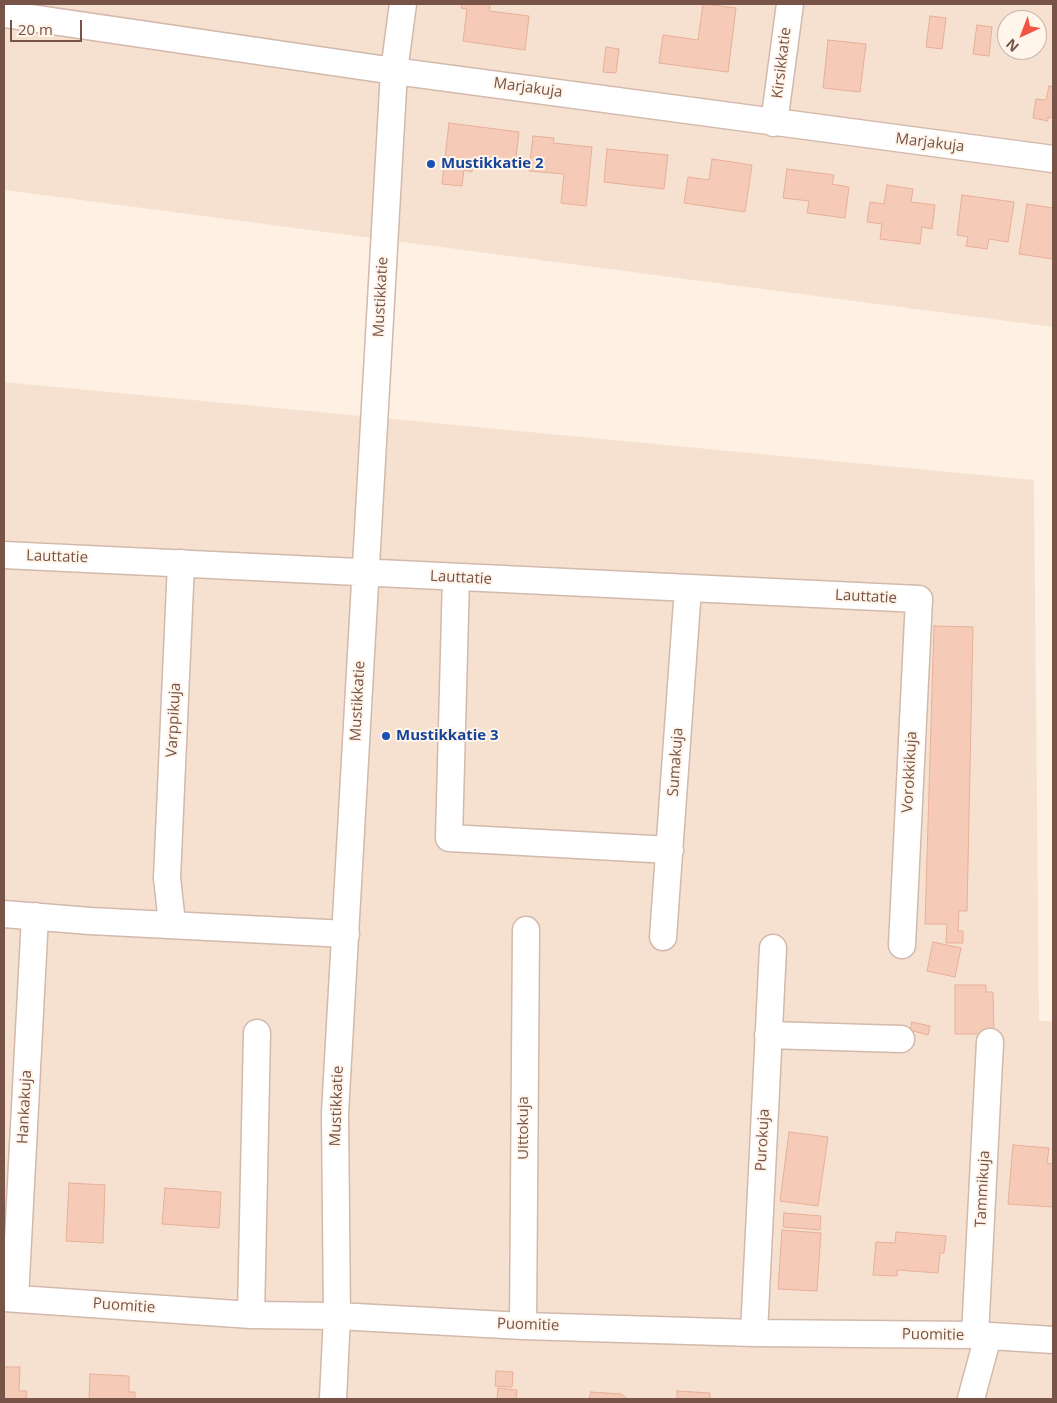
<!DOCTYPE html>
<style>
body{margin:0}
#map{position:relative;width:1057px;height:1403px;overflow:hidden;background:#fef1e3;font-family:"Open Sans",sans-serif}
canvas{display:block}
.frame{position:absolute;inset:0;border:5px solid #785347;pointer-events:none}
.north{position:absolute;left:997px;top:10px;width:50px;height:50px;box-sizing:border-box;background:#fff5eb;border:1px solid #c9b4a9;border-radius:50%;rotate:223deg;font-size:14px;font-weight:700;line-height:20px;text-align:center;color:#785347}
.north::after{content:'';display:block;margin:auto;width:18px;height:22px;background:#f1553f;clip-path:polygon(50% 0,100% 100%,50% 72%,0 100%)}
.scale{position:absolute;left:10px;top:20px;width:72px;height:22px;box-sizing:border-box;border:2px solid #785347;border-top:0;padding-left:6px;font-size:15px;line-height:18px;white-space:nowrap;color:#785347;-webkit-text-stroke:4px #fff5eb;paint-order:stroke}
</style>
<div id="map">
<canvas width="1057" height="1403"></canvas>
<div class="frame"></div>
<div class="north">N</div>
<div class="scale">20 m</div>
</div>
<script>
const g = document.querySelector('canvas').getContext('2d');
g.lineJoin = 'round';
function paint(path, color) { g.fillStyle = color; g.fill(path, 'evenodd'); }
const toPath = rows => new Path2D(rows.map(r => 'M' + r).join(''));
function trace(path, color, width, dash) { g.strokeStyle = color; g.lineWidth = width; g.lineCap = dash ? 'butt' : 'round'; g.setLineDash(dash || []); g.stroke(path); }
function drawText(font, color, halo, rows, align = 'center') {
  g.font = font + ' "Open Sans",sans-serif'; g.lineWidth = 4; g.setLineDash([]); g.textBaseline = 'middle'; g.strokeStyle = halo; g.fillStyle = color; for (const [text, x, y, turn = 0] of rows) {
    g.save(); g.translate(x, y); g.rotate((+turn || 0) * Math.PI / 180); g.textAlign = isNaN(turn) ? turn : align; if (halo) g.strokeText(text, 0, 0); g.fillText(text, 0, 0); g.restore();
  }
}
const residential = toPath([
 [4,4,1053,4,1053,327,4,190],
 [1007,20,1037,20,1037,50,1007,50],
 [4,382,1034,480,1039,1021,1053,1021,1053,1399,4,1399]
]);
const building = toPath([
 [462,4,490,4,489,11,529,16,525,50,463,41,467,9,461,8,462,4],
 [703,4,736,8,728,72,659,63,663,35,698,40,703,4],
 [930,16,946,18,942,49,926,47,930,16],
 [977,25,992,27,989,56,973,54,977,25],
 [828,40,866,44,860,92,823,88,828,40],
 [606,47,619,49,616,73,603,72,606,47],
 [1049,86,1053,87,1053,118,1048,117,1048,121,1033,118,1036,99,1046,100,1049,86],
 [449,123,519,132,515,166,473,160,472,172,464,170,462,186,442,184,449,123],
 [533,136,554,138,553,143,592,147,586,206,561,203,564,174,529,171,533,136],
 [607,149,668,155,664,189,604,182,607,149],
 [712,159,752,165,745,212,684,203,688,177,709,180,712,159],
 [787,169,834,175,832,184,849,187,845,218,807,213,809,201,783,198,787,169],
 [887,185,913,189,911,202,935,205,932,229,922,227,920,244,880,239,882,224,867,222,870,202,884,204,887,185],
 [962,195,1014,202,1008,242,989,239,987,249,966,246,968,237,957,235,962,195],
 [1027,204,1053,208,1053,259,1019,254,1027,204],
 [934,626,973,627,967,911,959,911,958,931,963,931,963,943,946,943,947,924,925,924,934,626],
 [933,942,961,948,955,977,927,971,933,942],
 [955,985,986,985,986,992,993,992,994,1034,955,1034,955,985],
 [912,1022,930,1026,928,1035,910,1030,912,1022],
 [789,1132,828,1137,818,1206,780,1201,789,1132],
 [1013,1145,1049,1148,1047,1163,1053,1164,1053,1207,1008,1204,1013,1145],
 [69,1183,105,1185,103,1243,66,1241,69,1183],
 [165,1188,221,1192,219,1228,162,1224,165,1188],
 [784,1213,821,1216,820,1230,783,1227,784,1213],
 [782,1230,821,1233,817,1291,778,1289,782,1230],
 [896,1232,946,1236,944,1253,940,1253,938,1273,897,1270,897,1276,873,1275,876,1242,895,1243,896,1232],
 [4,1367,20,1367,19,1391,27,1391,26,1399,4,1399,4,1367],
 [496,1371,513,1372,512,1387,495,1386,496,1371],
 [90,1374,129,1376,129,1392,135,1392,135,1399,89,1399,90,1374],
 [498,1388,517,1390,516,1399,497,1399,498,1388],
 [677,1391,710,1393,710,1399,677,1399,677,1391],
 [591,1392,621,1394,628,1399,589,1399,591,1392]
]);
const minor = toPath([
 [4,14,394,71,1053,159],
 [774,123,790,4],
 [4,555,919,599,902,945],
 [456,578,449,838,670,850],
 [4,914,90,921,346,934],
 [172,923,167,878,181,563],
 [663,937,688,588],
 [768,1035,901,1039],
 [4,1298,251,1315,337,1316,523,1326,754,1333,975,1335,1053,1340],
 [15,1298,35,916],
 [251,1315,257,1033],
 [523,1326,526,930],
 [754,1333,773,948],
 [975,1335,990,1042],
 [333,1399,337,1316,335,1113,394,71,403,4],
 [971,1399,988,1336]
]);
const markers = [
 [431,164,5,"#1a4fb4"],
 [386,736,5,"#1a4fb4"]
];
const streetNames = [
 ["Kirsikkatie",782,63,-83],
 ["Marjakuja",528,88,8],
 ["Marjakuja",930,143,7],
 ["Mustikkatie",381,297,-87],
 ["Lauttatie",57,557,2],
 ["Lauttatie",461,578,3],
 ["Lauttatie",866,597,3],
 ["Mustikkatie",358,701,-87],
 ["Varppikuja",174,720,-87],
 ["Sumakuja",676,762,-86],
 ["Vorokkikuja",910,772,-87],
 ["Mustikkatie",337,1106,-88],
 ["Hankakuja",25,1107,-87],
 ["Uittokuja",524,1128,-90],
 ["Purokuja",763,1140,-87],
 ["Tammikuja",983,1189,-87],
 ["Puomitie",124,1306,4],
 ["Puomitie",528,1325,2],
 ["Puomitie",933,1335,1]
];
const transitNames = [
 ["Mustikkatie 2",441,164],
 ["Mustikkatie 3",396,736]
];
paint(residential, '#f6e1d1');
paint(building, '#f5cbb8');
trace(building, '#e9af98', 1);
trace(minor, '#d2b9ab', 29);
trace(minor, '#fff', 26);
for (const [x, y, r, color] of markers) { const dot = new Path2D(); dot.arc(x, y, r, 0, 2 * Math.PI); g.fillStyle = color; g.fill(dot); trace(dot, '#fff5eb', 2); }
drawText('15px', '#785347', '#fff5eb', streetNames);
drawText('bold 15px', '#164399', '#fff5eb', transitNames, 'left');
</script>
